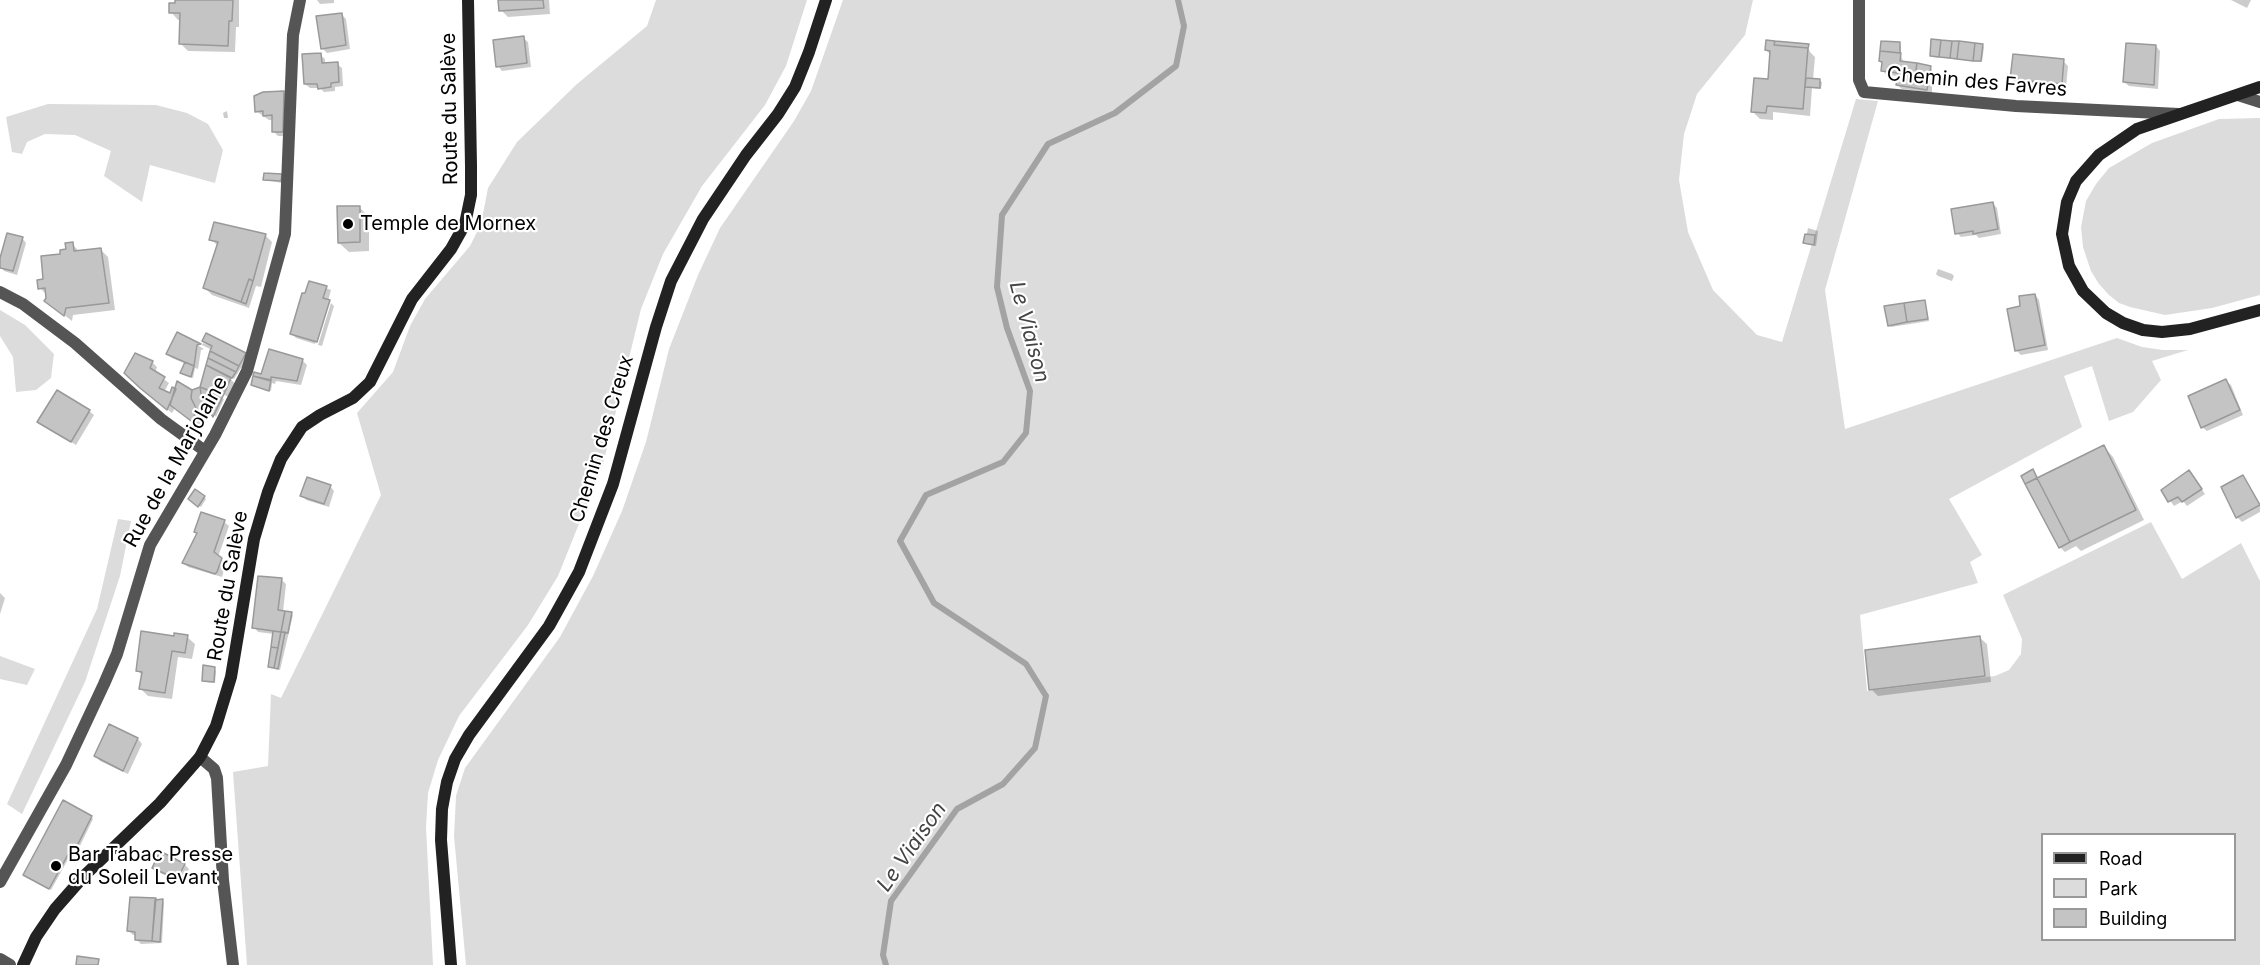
<!DOCTYPE html>
<meta charset="utf-8">
<style>
body{margin:0}
#map{position:relative;width:2260px;height:965px;overflow:hidden;background:#fff;font-family:Inter,sans-serif}
canvas{display:block}
.legend{position:absolute;left:2041px;top:833px;width:195px;height:108px;box-sizing:border-box;background:#fff;border:2px solid #999;margin:0;padding:8px 10px;list-style:none;font-size:18px;color:#000}
.legend li{display:flex;align-items:center;gap:12px;height:30px}
.legend b{width:30px;border:2px solid #999}
</style>
<div id="map">
<canvas width="2260" height="965"></canvas>
<ul class="legend">
<li><b style="height:8px;background:#222"></b>Road</li>
<li><b style="height:16px;background:#dcdcdc"></b>Park</li>
<li><b style="height:16px;background:#c4c4c4"></b>Building</li>
</ul>
</div>
<script>
const g = document.querySelector('canvas').getContext('2d');
g.lineJoin = 'round';
function paint(path, color) { g.fillStyle = color; g.fill(path, 'evenodd'); }
const toPath = rows => new Path2D(rows.map(r => 'M' + r).join(''));
function trace(path, color, width, dash) { g.strokeStyle = color; g.lineWidth = width; g.lineCap = dash ? 'butt' : 'round'; g.setLineDash(dash || []); g.stroke(path); }
function drawText(font, color, halo, rows, align = 'center') {
  g.font = font + ' Inter,sans-serif'; g.lineWidth = 4.5; g.setLineDash([]); g.textBaseline = 'middle'; g.strokeStyle = halo; g.fillStyle = color; for (const [text, x, y, turn = 0] of rows) {
    g.save(); g.translate(x, y); g.rotate((+turn || 0) * Math.PI / 180); g.textAlign = isNaN(turn) ? turn : align; if (halo) g.strokeText(text, 0, 0); g.fillText(text, 0, 0); g.restore();
  }
}
const green = toPath([
 [656,0,807,0,786,66,765,105,702,186,663,254,641,309,603,464,558,576,528,625,459,716,438,760,428,793,426,827,433,965,247,965,233,772,268,766,271,694,281,698,381,495,357,413,393,372,410,326,425,299,470,246,481,224,488,188,517,142,577,84,647,26],
 [843,0,1753,0,1745,35,1697,94,1684,134,1679,180,1688,232,1713,290,1757,335,1782,342,1856,99,1878,101,1825,290,1845,429,2117,338,2142,347,2163,350,2188,350,2152,361,2161,380,2133,412,2109,421,2092,366,2064,376,2082,427,1949,499,1982,555,1970,562,1978,583,1860,615,1867,691,1995,676,2009,670,2021,654,2022,639,2003,595,2151,522,2182,579,2241,543,2260,581,2260,965,466,965,454,836,456,796,465,768,560,637,593,576,622,511,646,442,669,349,698,275,720,228,794,121,811,91],
 [2042,834,2234,834,2234,940,2042,940],
 [48,104,156,105,187,113,208,124,223,150,215,183,150,165,142,202,104,176,111,151,75,135,45,134,27,142,22,154,12,152,6,117],
 [2260,118,2260,295,2212,308,2165,315,2130,307,2119,303,2109,295,2099,284,2091,271,2083,247,2081,227,2086,201,2096,184,2109,168,2152,143,2219,119],
 [0,310,25,325,54,354,51,378,36,390,16,392,13,357,0,336],
 [118,519,131,521,120,576,85,682,22,814,7,804,97,609],
 [0,656,35,669,27,685,0,679]
]);
const shadow = toPath([
 [176,0,239,0,239,27,236,27,235,52,188,51,180,43,181,20,178,20,171,12,176,5],
 [317,0,334,0,334,3,320,4],
 [500,0,549,0,550,14,508,17,501,10],
 [2231,0,2251,0,2247,8],
 [341,14,346,19,350,49,327,53,322,48],
 [523,38,528,42,531,67,502,71,498,66],
 [1900,44,1901,46,1901,56,1904,63,1932,69,1932,93,1902,89,1897,85,1899,76,1887,75,1882,70,1883,64,1880,61],
 [1808,46,1810,52,1815,57,1813,80,1822,82,1821,89,1812,88,1810,116,1773,112,1773,120,1760,119,1753,112,1769,80,1771,55,1766,50],
 [1982,46,1984,47,1982,62,1933,57,1931,56],
 [2156,46,2160,51,2158,89,2129,86,2124,82],
 [320,55,325,59,325,64,337,64,342,68,343,86,335,87,335,91,324,92,320,88,310,88,305,84],
 [2063,61,2068,66,2066,88,2016,83,2011,79],
 [283,92,288,97,287,136,278,136,273,131,273,120,269,120,256,111],
 [227,111,228,118,224,118,223,113],
 [281,175,282,183,265,180],
 [1993,204,1997,208,2001,234,1979,238,1976,235,1961,237,1957,233],
 [359,207,369,217,369,251,349,252,339,243],
 [1808,228,1818,231,1816,246,1805,243],
 [265,235,272,242,261,287,256,286,249,308,212,295,204,287,218,246,211,239],
 [22,238,26,243,17,275,4,271,0,264],
 [72,244,79,251,101,250,108,257,115,310,73,315,72,321,46,301,47,295,40,288,62,255],
 [1938,269,1952,274,1954,276,1952,281,1938,276,1936,274],
 [310,282,331,290,328,301,330,303,328,303,315,344,296,338,292,334],
 [2035,295,2039,300,2048,350,2021,355,2016,350,2022,307],
 [1925,301,1929,321,1891,327,1889,325],
 [331,303,334,306,322,346,318,345],
 [178,334,204,349,201,350,198,369,195,368,193,378,182,373,186,364,172,358,168,354],
 [204,341,245,355,249,359,244,369,241,368,234,379,228,376,235,384,229,397,205,387,205,390,224,399,216,417,209,407,199,412,201,416,198,420,202,423,200,427,175,408,172,413,146,393,126,373,152,362,157,367,155,373,169,383,164,392,170,395,193,393,201,388,212,350,202,345,203,343,208,345],
 [302,360,307,365,301,385,276,381,275,384,272,383,271,391,252,385,262,376],
 [2226,381,2231,385,2243,415,2207,431,2202,427],
 [89,411,94,415,76,445,39,422],
 [2104,447,2113,457,2144,520,2081,551,2076,546,2065,552,2060,547,2023,476,2034,470,2039,479],
 [2193,476,2205,494,2187,506,2183,501,2174,506,2163,490],
 [2243,477,2260,504,2260,512,2242,522,2237,517],
 [330,486,334,491,329,507,306,500,302,495],
 [204,497,206,499,201,507,192,501],
 [224,522,229,526,218,557,226,563,222,577,188,567,184,563,198,534,195,532],
 [281,579,286,584,283,612,293,615,280,670,269,666,274,634,258,632,254,627],
 [0,593,5,598,0,614],
 [175,637,187,637,195,644,192,659,178,657,172,699,148,696,141,689,143,676,137,670],
 [1979,637,1987,644,1991,682,1878,696,1871,689],
 [214,669,216,671,215,683,206,682,204,680],
 [110,726,138,739,142,744,128,774,100,761,96,756],
 [91,817,93,819,78,850,72,852,51,890,25,875],
 [161,853,185,865,189,869,182,883,158,872,154,868],
 [163,901,164,903,162,943,141,944,136,939,137,935,133,935,128,930,157,902]
]);
const stream = toPath([
 [886,965,883,955,891,901,957,809,1003,784,1035,748,1046,696,1026,664,934,603,900,541,926,495,1003,462,1026,433,1030,391,1007,328,997,287,1002,215,1048,144,1115,113,1176,66,1184,26,1178,0]
]);
const building = toPath([
 [175,0,233,0,232,21,229,21,228,46,179,44,180,13,169,13,169,3,175,3,175,0],
 [498,0,543,0,544,8,499,11,498,0],
 [342,13,346,45,321,49,316,16,342,13],
 [524,36,527,63,496,67,493,40,524,36],
 [1931,39,1941,40,1939,57,1930,56,1931,39],
 [1766,40,1775,41,1774,45,1808,48,1803,109,1767,106,1766,113,1751,112,1754,78,1768,79,1770,51,1765,50,1766,40],
 [1941,40,1952,41,1950,58,1939,57,1941,40],
 [1775,41,1809,44,1808,48,1774,45,1775,41],
 [1881,41,1900,42,1900,53,1880,51,1881,41],
 [1952,41,1959,41,1957,59,1950,58,1952,41],
 [1959,41,1975,43,1973,61,1957,59,1959,41],
 [1975,43,1983,44,1981,61,1973,61,1975,43],
 [2126,43,2156,45,2154,85,2123,82,2126,43],
 [1880,51,1901,53,1900,61,1917,63,1915,77,1929,78,1927,90,1896,85,1898,73,1881,71,1882,62,1879,61,1880,51],
 [321,53,322,63,338,62,339,82,331,83,331,87,318,89,317,84,304,84,302,54,321,53],
 [2013,54,2064,59,2062,84,2010,79,2013,54],
 [1917,63,1931,66,1929,78,1915,77,1917,63],
 [1806,78,1820,79,1820,88,1805,87,1806,78],
 [284,91,283,132,272,132,272,115,263,116,263,111,255,112,254,96,263,92,284,91],
 [264,173,282,174,281,181,263,180,264,173],
 [1993,202,1998,229,1973,234,1973,231,1955,234,1951,209,1993,202],
 [337,206,360,206,360,242,338,243,337,206],
 [214,222,266,234,253,281,249,279,241,302,203,288,218,242,209,240,214,222],
 [7,233,23,237,13,271,0,268,0,258,7,233],
 [1805,234,1815,235,1814,245,1803,243,1805,234],
 [73,242,74,251,101,248,109,303,66,308,64,316,44,301,46,298,45,288,38,289,37,280,43,279,41,256,60,254,60,250,66,249,65,243,73,242],
 [249,279,253,281,246,304,241,302,249,279],
 [309,281,327,286,323,298,330,300,317,342,290,334,302,293,305,293,309,281],
 [2035,294,2045,345,2015,351,2007,309,2020,306,2019,296,2035,294],
 [1925,300,1928,319,1907,322,1904,303,1925,300],
 [1904,303,1907,322,1888,326,1884,306,1904,303],
 [177,332,201,344,197,345,194,366,166,354,177,332],
 [206,333,246,353,239,366,210,351,212,346,202,341,206,333],
 [269,349,303,359,297,381,271,377,271,381,253,376,254,372,261,374,269,349],
 [210,351,239,366,236,372,208,358,210,351],
 [135,353,153,361,150,368,165,377,159,388,170,393,172,387,176,389,167,410,140,388,124,373,135,353],
 [208,358,236,372,232,378,206,365,208,358],
 [185,362,194,366,191,377,180,373,185,362],
 [206,365,231,378,223,396,200,387,206,365],
 [253,376,271,380,269,391,251,385,253,376],
 [2226,379,2240,410,2201,428,2188,396,2226,379],
 [177,381,192,390,191,398,197,410,194,415,198,418,195,424,170,405,177,381],
 [200,387,223,396,213,417,202,400,200,387],
 [200,387,202,400,206,406,197,410,191,398,192,390,200,387],
 [57,390,90,410,71,442,37,422,57,390],
 [2104,445,2136,510,2070,542,2037,478,2104,445],
 [2033,469,2037,478,2025,484,2021,476,2033,469],
 [2189,470,2202,489,2182,502,2178,497,2168,502,2161,490,2189,470],
 [2243,475,2260,505,2236,518,2221,487,2243,475],
 [307,477,331,485,324,504,300,496,307,477],
 [2037,478,2070,542,2059,548,2025,484,2037,478],
 [195,489,205,496,198,507,188,499,195,489],
 [201,512,225,520,214,552,222,558,217,572,215,574,182,563,197,533,194,532,201,512],
 [258,576,282,578,278,610,285,611,281,632,252,628,258,576],
 [285,611,292,612,288,633,281,632,285,611],
 [141,631,174,636,174,633,188,635,185,653,172,651,165,693,139,689,142,672,136,671,141,631],
 [273,631,281,632,278,648,271,647,273,631],
 [281,632,285,632,278,669,274,668,281,632],
 [1980,636,1985,676,1869,690,1865,650,1980,636],
 [271,647,278,648,274,668,268,667,271,647],
 [203,665,215,667,214,682,202,681,203,665],
 [109,724,138,738,123,771,94,756,109,724],
 [63,800,92,816,76,848,70,851,49,889,23,875,63,800],
 [160,851,185,864,177,879,152,868,160,851],
 [130,897,156,898,152,941,135,940,135,932,127,931,130,897],
 [163,899,160,942,152,941,155,900,163,899],
 [77,956,99,959,98,965,76,965,77,956]
]);
const street = toPath([
 [1859,0,1859,80,1864,92,2016,106,2179,114],
 [2238,95,2260,102],
 [0,292,23,304,75,343,161,419,205,451],
 [200,757,214,769,217,778,223,880,233,965],
 [0,882,66,765,104,684,117,654,150,545,215,435,247,371,285,234,293,35,300,0],
 [0,959,10,965]
]);
const secondary = toPath([
 [2260,87,2137,129,2099,155,2076,181,2067,202,2062,234,2069,266,2083,291,2106,313,2123,323,2143,330,2162,332,2190,329,2260,310],
 [23,965,36,937,55,909,84,876,160,803,200,757,216,726,231,677,254,539,268,492,281,459,302,427,320,415,353,398,370,382,412,299,451,249,465,224,471,195,471,166,468,0],
 [451,965,441,840,442,809,447,782,455,759,469,735,549,626,579,572,613,484,656,327,671,281,703,219,746,155,778,114,795,87,809,52,826,0]
]);
const markers = [
 [348,224,6,"#000"],
 [56,866,6,"#000"]
];
const streetNames = [
 ["Chemin des Favres",1977,82,5],
 ["Route du Salève",450,109,-91],
 ["Chemin des Creux",602,439,-73],
 ["Rue de la Marjolaine",176,462,-61],
 ["Route du Salève",228,586,-80]
];
const poiNames = [
 ["Temple de Mornex",360,224],
 ["Bar Tabac Presse",68,855],
 ["du Soleil Levant",68,878]
];
const waterNames = [
 ["Le Viaison",1029,332,75],
 ["Le Viaison",912,847,-55]
];
paint(green, '#dcdcdc');
paint(shadow, '#0003');
trace(stream, '#a3a3a3', 6);
paint(building, '#c4c4c4');
trace(building, '#999', 1.5);
trace(street, '#555', 12);
trace(secondary, '#222', 12);
for (const [x, y, r, color] of markers) { const dot = new Path2D(); dot.arc(x, y, r, 0, 2 * Math.PI); g.fillStyle = color; g.fill(dot); trace(dot, '#fff', 2); }
drawText('20px', '#000', '#fff', streetNames);
drawText('20px', '#000', '#fff', poiNames, 'left');
drawText('italic 21px', '#444', '#fff', waterNames);
</script>
